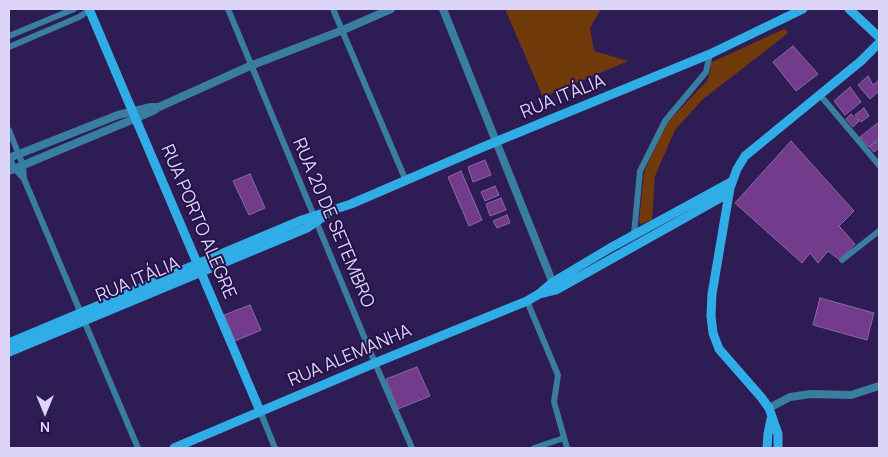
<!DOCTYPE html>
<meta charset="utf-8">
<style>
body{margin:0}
#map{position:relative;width:888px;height:457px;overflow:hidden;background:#2e1d54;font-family:Manrope,sans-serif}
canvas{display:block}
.frame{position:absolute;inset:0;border:10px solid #dcd5f8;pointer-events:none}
.north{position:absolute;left:20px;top:387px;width:50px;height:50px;-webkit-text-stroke:4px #251249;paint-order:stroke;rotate:180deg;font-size:14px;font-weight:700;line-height:20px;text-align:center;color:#dcd5f8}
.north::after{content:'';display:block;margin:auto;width:18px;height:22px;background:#dcd5f8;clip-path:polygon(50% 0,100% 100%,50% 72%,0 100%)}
</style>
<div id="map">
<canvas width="888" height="457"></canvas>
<div class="frame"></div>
<div class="north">N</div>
</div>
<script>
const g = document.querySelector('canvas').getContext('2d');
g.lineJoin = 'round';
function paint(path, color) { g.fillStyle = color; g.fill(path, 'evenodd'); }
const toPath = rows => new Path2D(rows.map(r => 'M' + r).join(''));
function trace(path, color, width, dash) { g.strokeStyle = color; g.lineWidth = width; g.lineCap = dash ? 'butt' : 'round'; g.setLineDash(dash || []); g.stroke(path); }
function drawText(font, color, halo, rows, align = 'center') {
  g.font = font + ' Manrope,sans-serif'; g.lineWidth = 4; g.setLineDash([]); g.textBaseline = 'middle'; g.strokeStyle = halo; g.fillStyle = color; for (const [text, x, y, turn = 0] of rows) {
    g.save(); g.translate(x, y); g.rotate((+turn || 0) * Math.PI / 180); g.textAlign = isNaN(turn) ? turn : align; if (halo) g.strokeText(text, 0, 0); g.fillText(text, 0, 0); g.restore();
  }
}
const green = toPath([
 [505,9,601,9,590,28,594,51,628,61,543,97],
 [784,29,788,31,787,34,702,100,675,130,655,176,652,220,641,224,639,222,644,172,665,125,707,81,711,69,710,63]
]);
const building = toPath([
 [793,46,818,74,796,91,773,62,793,46],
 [868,76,873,85,878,81,879,82,879,91,870,99,858,85,868,76],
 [850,87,861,102,845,115,834,101,850,87],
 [864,108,869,116,861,122,855,115,864,108],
 [851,114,859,121,853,127,846,119,851,114],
 [879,122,879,138,869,147,860,137,879,122],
 [879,140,879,148,874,152,870,147,879,140],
 [791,141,854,211,839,226,855,244,840,260,828,251,818,263,810,253,802,263,735,203,791,141],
 [485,160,491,175,473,182,468,167,485,160],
 [461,171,482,220,469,226,448,177,461,171],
 [250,174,265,208,249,215,233,181,250,174],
 [495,186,499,195,485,201,481,192,495,186],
 [501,198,506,210,490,216,486,204,501,198],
 [507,215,510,223,497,228,493,221,507,215],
 [820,298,874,313,867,340,813,325,820,298],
 [250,305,261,330,235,341,224,315,250,305],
 [417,367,430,396,398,409,386,379,417,367]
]);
const minor = toPath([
 [228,9,375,363,412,448],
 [333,9,406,181],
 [9,36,74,9],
 [9,47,79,17,91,9],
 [820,95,879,165],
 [9,130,23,165,24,179],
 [9,156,14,168,24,179,138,448],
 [634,234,640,171,665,121,706,72,710,54],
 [842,260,879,231],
 [527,301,558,375,554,402,567,448],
 [260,411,275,448],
 [534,448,564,438]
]);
const tertiary = toPath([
 [443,9,554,286],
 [9,158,118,115,151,107,159,107],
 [9,171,153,111,159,107,250,66,343,30,391,9],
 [769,408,790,397,811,394,851,395,879,386]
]);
const secondary = toPath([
 [89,9,260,411],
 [849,9,879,37],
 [540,294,556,290,729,193],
 [9,343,302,220,351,204,483,147,710,54,803,9],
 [9,352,307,228,329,213],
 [174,448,375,363,527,301,539,294,553,282,610,248,731,182],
 [767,448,768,434,771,419],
 [778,448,778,434,769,408,761,397,719,349,713,333,711,316,712,294,730,188,737,169,745,156,861,61,879,43]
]);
const streetNames = [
 ["RUA ITÁLIA",563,97,-22],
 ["RUA PORTO ALEGRE",198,222,67],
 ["RUA 20 DE SETEMBRO",333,223,67],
 ["RUA ITÁLIA",138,280,-23],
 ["RUA ALEMANHA",350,356,-23]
];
paint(green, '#713a0b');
paint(building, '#733b8c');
trace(building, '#8f68a2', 1);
trace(minor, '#397ea1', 6);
trace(tertiary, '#397ea1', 8);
trace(secondary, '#30ace6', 9);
drawText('18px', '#dcd5f8', '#251249', streetNames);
</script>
